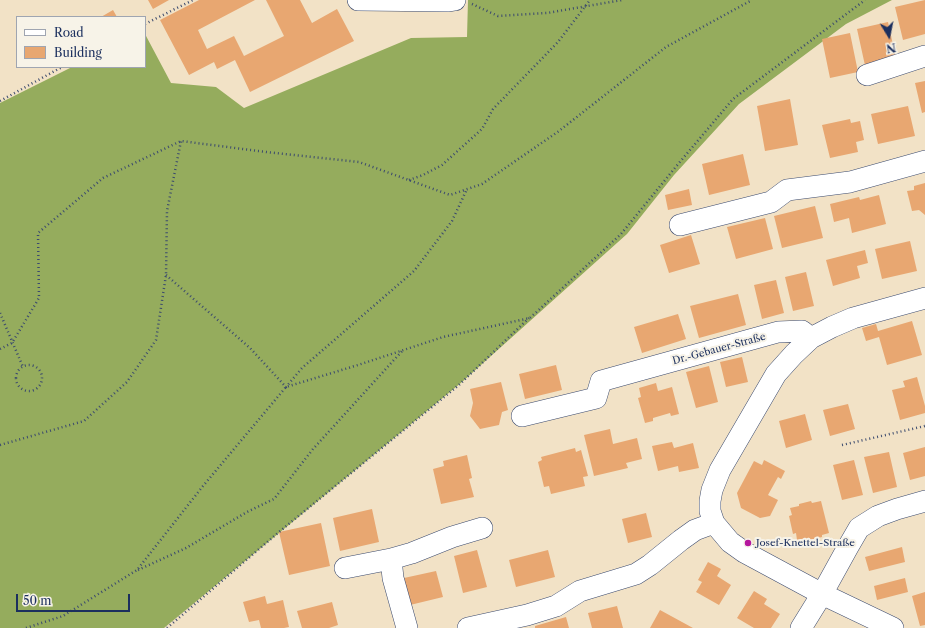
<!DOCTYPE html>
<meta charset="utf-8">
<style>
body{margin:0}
#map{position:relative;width:925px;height:628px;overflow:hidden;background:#f2e2c6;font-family:"Libre Caslon Text",serif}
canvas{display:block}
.legend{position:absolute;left:16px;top:16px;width:130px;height:52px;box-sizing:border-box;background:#f7f3e8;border:1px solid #9fa5b1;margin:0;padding:5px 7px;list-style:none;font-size:12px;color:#1b2f5e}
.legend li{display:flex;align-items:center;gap:8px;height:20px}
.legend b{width:20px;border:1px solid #9fa5b1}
.north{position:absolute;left:869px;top:16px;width:40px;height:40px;-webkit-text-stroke:3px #f7f3e8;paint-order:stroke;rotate:170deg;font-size:11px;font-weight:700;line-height:16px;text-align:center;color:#1b2f5e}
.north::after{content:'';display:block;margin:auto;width:14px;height:18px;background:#1b2f5e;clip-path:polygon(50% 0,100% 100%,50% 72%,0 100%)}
.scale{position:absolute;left:16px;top:594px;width:114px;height:18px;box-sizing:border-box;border:2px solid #1b2f5e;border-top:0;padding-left:5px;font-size:12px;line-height:14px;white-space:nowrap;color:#1b2f5e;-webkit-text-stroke:3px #f7f3e8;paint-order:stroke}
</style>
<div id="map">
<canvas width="925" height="628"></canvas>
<ul class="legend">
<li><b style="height:5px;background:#fff"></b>Road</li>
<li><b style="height:11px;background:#e8a771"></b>Building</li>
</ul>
<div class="north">N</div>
<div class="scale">50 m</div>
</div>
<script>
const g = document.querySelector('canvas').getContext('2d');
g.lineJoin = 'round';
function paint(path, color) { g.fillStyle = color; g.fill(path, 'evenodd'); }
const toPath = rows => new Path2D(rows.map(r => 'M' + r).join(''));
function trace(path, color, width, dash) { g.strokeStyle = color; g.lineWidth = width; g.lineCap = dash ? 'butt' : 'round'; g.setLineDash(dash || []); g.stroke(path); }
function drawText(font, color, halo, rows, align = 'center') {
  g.font = font + ' "Libre Caslon Text",serif'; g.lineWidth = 4; g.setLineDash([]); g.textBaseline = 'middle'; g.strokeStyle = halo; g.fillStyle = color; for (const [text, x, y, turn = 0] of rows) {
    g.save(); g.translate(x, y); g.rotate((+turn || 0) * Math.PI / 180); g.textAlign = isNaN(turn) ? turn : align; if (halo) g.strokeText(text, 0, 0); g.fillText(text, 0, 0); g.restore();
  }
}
const forest = toPath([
 [468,0,892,0,846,24,739,104,674,175,627,234,462,382,164,628,0,628,0,103,72,67,145,67,145,34,171,83,216,87,244,108,411,38,467,37]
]);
const building = toPath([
 [148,0,169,0,153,9],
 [199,0,255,0,198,30,207,49,234,36,244,56,284,36,266,0,300,0,312,23,337,9,354,41,250,92,235,60,217,69,214,62,189,75,160,20],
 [925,0,925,34,903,40,895,7],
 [113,10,117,17,101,17],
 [888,22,897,63,866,70,857,29],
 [850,33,858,72,830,78,822,39],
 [925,81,925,112,922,113,915,83],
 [790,99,798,145,765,151,757,106],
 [908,106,915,136,878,144,871,114],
 [850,119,851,123,860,121,864,140,856,142,858,152,830,158,822,125],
 [743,154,750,185,709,195,702,164],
 [925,183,925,215,919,210,912,211,907,191,914,190,914,186],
 [689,189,692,205,668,210,665,195],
 [879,195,886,224,852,233,849,218,834,222,830,204,859,197,860,200],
 [815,206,823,238,782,248,774,216],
 [765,218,773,249,736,259,727,227],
 [691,235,700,264,669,273,660,245],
 [910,241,917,271,882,279,875,249],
 [865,250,868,263,857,266,860,278,833,286,826,260],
 [806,272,814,306,793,311,785,277],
 [776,280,784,313,762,319,754,285],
 [738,294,746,325,699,338,690,306],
 [678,314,686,339,642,353,634,327],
 [912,321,922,355,887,365,879,337,866,341,862,328,876,324,878,331],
 [742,357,748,382,726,387,720,362],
 [556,365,562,390,525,399,519,374],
 [709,366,718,402,696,408,686,372],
 [917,377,925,406,925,413,900,420,892,390,905,387,903,381],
 [501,382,508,410,502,412,499,425,480,429,470,416,473,403,470,389],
 [656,383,658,391,672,387,679,414,671,416,670,413,653,418,653,421,645,423,638,398,641,397,639,388],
 [848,404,855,429,830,436,823,410],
 [805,414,812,440,786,448,779,421],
 [610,429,613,444,637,438,642,459,626,463,628,468,594,476,584,435],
 [672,442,674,448,693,443,699,468,679,472,678,466,658,471,652,446],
 [925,447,925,476,910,480,903,453],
 [575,448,576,452,581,450,588,476,583,477,585,486,551,494,549,486,544,487,538,462,542,460,541,457],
 [889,452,897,487,873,493,864,457],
 [467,455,472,478,469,479,474,497,441,504,433,469,444,466,443,461],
 [764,460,785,471,781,479,778,477,768,495,778,500,770,516,760,518,741,508,737,493,754,461,762,465],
 [854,460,863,495,842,500,833,465],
 [811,501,812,503,821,501,829,533,822,535,822,537,807,541,806,538,797,540,796,533,793,534,789,516,792,515,790,508,799,506,799,504],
 [372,509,379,542,340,551,333,518],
 [646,513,652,537,628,543,622,519],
 [321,523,330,566,289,575,279,532],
 [902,547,905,562,869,571,865,557],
 [477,550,487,587,463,593,454,556],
 [548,550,555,577,516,587,509,560],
 [708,562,721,569,717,576,731,585,719,605,696,592,702,582,698,580],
 [436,571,443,597,410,605,404,578],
 [905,578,908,592,877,600,874,586],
 [754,591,767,599,764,604,780,614,771,628,754,628,737,618],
 [925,592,925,625,920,626,912,596],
 [265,596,267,604,283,600,289,627,284,628,261,628,259,620,249,622,243,602],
 [332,602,338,625,329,628,302,628,297,611],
 [617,606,623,628,592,628,588,613],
 [660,610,693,628,650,628],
 [566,617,569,628,535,628,535,626]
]);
const path = toPath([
 [472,4,498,16,547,13,622,0],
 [145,24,193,0],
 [0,101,62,67],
 [409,180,423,175,442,165,482,129,493,109,558,42,590,0],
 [166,275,250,348,286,387,302,368,414,271,452,221,467,189],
 [0,313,23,367],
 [0,349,12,343,39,298,38,233,103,178,181,141,266,152,359,162,450,195,482,184,559,131,666,47,752,0],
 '16 378a13 13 0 1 1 26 0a13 13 0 1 1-26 0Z',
 [0,445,84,421,127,382,156,340,166,275,167,211,181,141],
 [842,445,925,426],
 [138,570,186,548,247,512,274,499,313,449,403,350],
 [26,628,63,616,137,570,203,486,286,387,358,365,443,337,530,318,621,234,679,163,733,99,865,0],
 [167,628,279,532,459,385,529,318]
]);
const minor = toPath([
 [358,0,449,1,455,0],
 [867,75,925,56],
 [680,225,771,202,787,190,850,182,925,161],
 [522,416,596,398,601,381,778,332,802,331,811,338],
 [345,568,391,559],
 [407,628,393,578,391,559,412,553,452,537,482,528],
 [468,628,527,615,556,606,580,591,636,574,650,565,681,540,695,530,714,523],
 [801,628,822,594,848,547,859,528,878,516,897,509,925,501],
 [893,628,822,594,744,552,730,542,714,523,710,511,710,501,712,490,720,470,776,374,794,354,811,338,832,327,853,318,925,298]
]);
const markers = [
 [748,543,4,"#b5179e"]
];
const streetNames = [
 ["Dr.-Gebauer-Straße",719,349,-15]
];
const poiNames = [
 ["Josef-Knettel-Straße",756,543]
];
paint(forest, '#95ac5d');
paint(building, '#e8a771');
trace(minor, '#3b4a6e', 22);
trace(path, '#3b4a6e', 2.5, [1, 3]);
trace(minor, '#fff', 21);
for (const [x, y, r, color] of markers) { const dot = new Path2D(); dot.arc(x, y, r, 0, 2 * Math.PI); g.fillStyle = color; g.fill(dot); trace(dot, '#f7f3e8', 1.5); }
drawText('10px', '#1b2f5e', '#f7f3e8', streetNames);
drawText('10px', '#1b2f5e', '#f7f3e8', poiNames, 'left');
</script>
